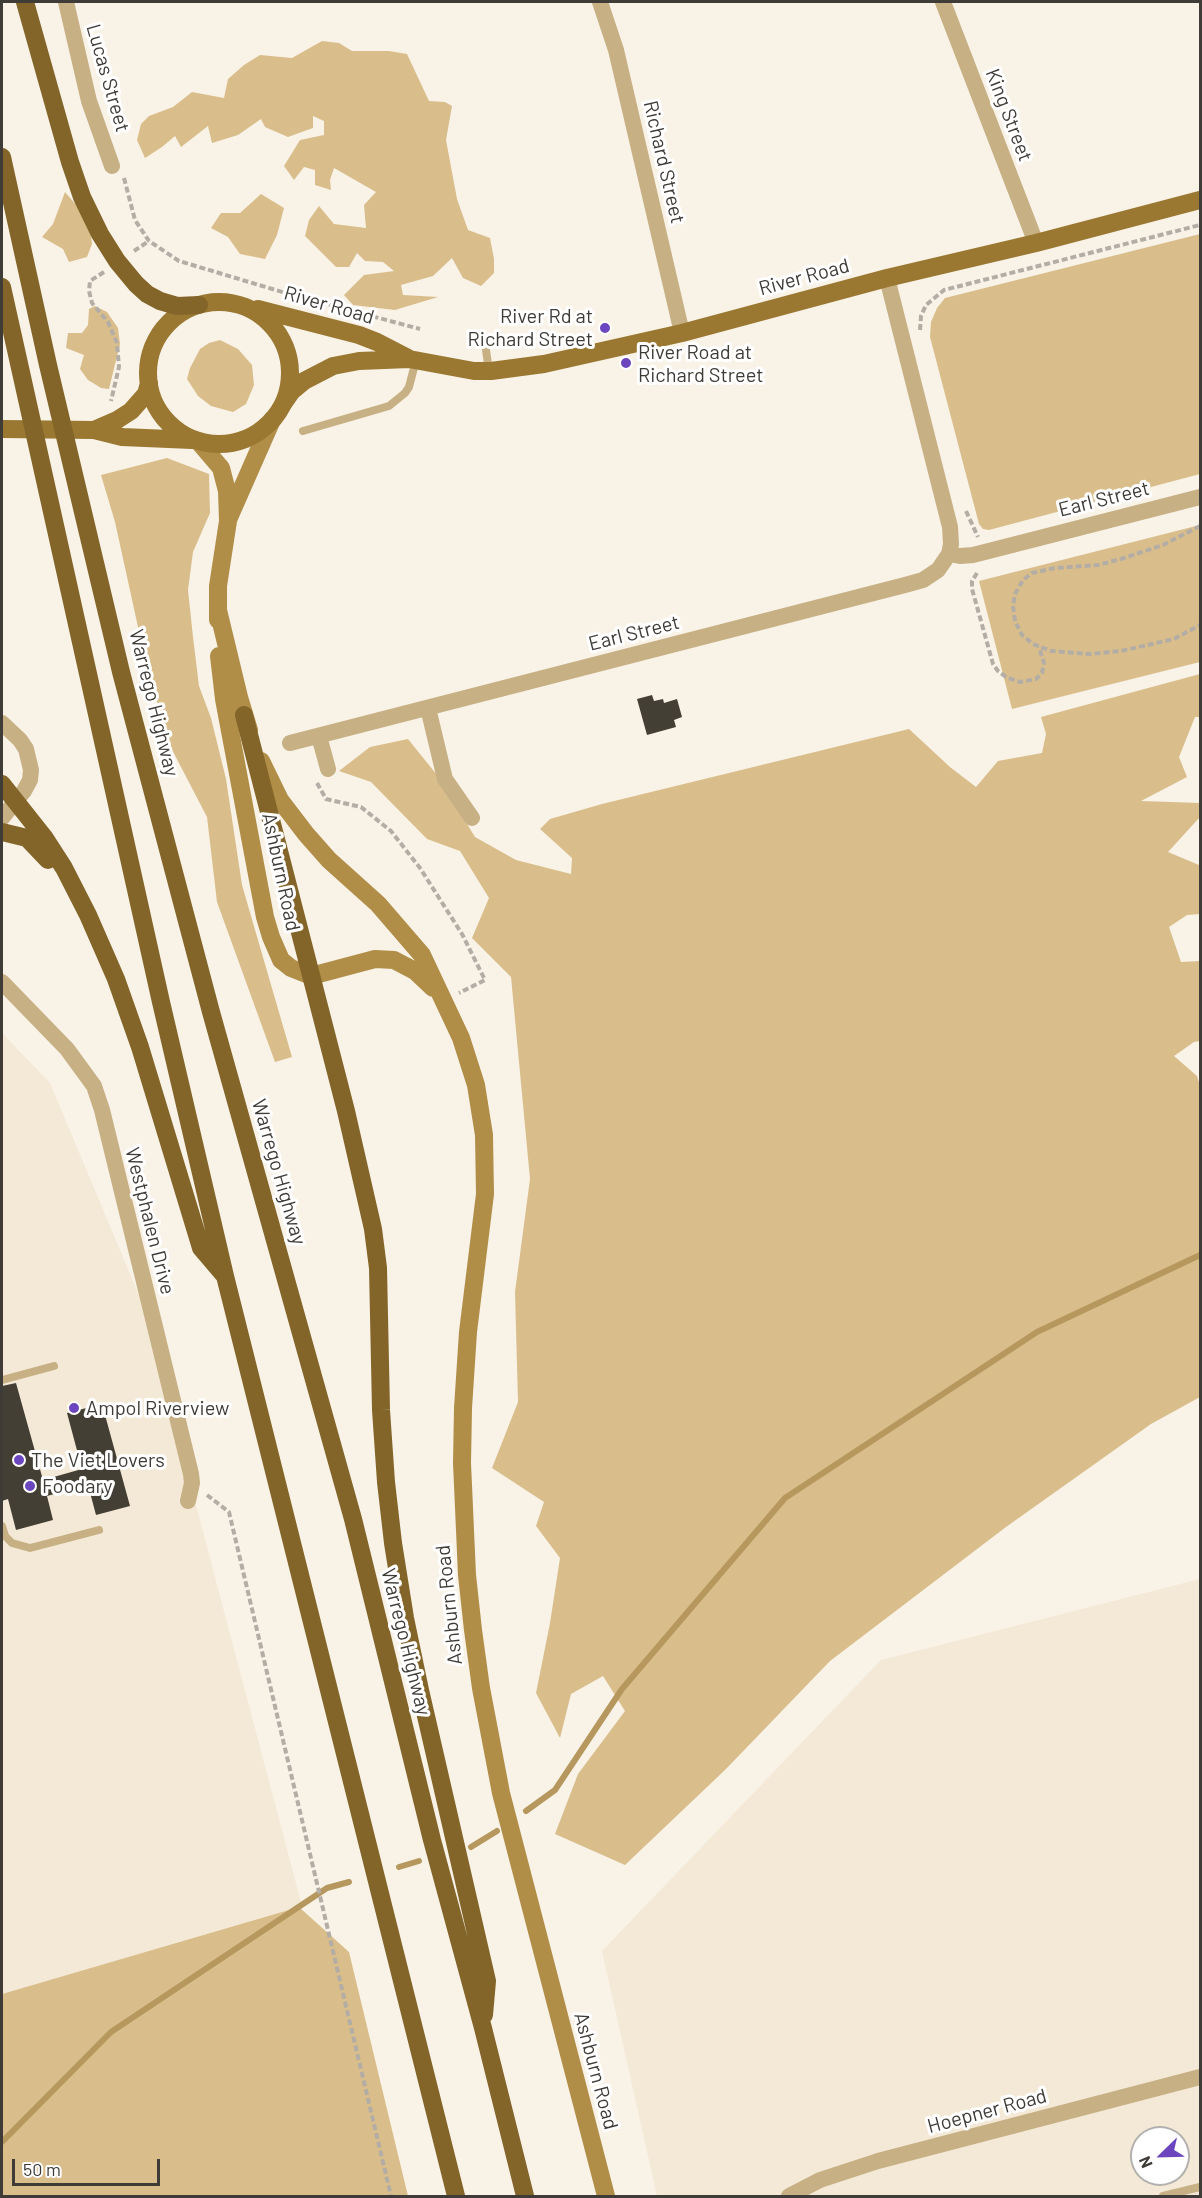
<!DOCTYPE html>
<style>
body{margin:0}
#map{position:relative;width:1202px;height:2198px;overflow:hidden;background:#f9f2e7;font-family:Barlow,sans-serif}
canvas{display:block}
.frame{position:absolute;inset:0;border:3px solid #3f3c38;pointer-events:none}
.north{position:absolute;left:1130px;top:2126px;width:60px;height:60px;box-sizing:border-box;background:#fff;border:2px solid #b2b1af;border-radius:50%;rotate:247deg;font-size:16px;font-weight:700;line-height:24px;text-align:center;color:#3f3c38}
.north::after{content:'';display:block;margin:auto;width:21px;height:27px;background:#6b46be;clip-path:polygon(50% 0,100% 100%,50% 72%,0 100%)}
.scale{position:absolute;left:12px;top:2159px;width:148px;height:27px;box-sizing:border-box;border:3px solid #3f3c38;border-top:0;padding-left:8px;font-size:18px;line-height:21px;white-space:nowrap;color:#3f3c38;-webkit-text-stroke:4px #fff;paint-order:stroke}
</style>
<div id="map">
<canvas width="1202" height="2198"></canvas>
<div class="frame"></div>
<div class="north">N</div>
<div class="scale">50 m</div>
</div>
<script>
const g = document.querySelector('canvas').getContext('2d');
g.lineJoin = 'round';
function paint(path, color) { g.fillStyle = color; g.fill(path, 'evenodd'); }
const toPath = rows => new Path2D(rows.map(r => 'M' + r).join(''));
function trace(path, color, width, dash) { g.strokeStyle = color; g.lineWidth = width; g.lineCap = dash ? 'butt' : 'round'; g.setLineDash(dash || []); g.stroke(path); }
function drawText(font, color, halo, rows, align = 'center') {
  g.font = font + ' Barlow,sans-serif'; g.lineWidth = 6; g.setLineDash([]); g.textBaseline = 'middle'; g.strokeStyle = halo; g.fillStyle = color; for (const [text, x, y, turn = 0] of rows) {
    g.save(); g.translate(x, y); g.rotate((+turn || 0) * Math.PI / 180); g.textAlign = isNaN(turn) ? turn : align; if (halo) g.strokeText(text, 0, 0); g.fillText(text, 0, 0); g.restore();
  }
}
const built = toPath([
 [2,1033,50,1083,143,1305,302,1906,2,1994],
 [1200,1579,1200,2196,657,2196,602,1951,881,1660],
 [1142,2138,1178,2138,1178,2174,1142,2174]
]);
const green = toPath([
 [322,41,339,43,352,51,389,51,407,54,429,101,445,102,452,106,446,140,457,199,468,230,490,238,494,259,494,273,481,286,463,278,452,258,433,276,401,285,403,295,438,297,395,310,353,305,344,295,364,275,394,271,383,262,365,261,357,253,349,267,336,267,305,236,309,220,319,206,334,224,366,228,364,205,376,192,334,168,330,180,331,190,315,185,315,170,304,167,294,180,284,166,300,140,324,135,324,121,313,116,313,128,288,137,265,127,261,119,238,135,212,143,208,126,181,147,175,136,162,147,145,158,137,140,141,124,149,116,173,107,192,92,224,98,228,79,244,65,260,55,292,58],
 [65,192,89,220,92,244,87,257,69,262,63,249,42,237,53,224],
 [261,194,284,208,277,235,265,259,240,254,228,237,211,228,221,213,240,213],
 [1200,234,1200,474,989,530,983,529,979,524,930,337,931,322,937,308,945,298],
 [95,306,107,312,118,328,120,344,109,389,101,388,88,380,80,369,84,355,66,348,68,333,82,333,88,325,89,309],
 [220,340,238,349,252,365,254,385,246,404,233,412,211,406,198,396,187,379,190,368,200,349,209,343],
 [167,458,209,474,210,513,193,552,188,590,193,637,199,686,211,718,226,779,242,885,292,1057,275,1062,217,902,207,817,168,742,145,659,115,522,101,475],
 [1200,525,1200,662,1012,709,979,581],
 [1200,674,1200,717,1195,717,1179,757,1187,777,1141,801,1200,803,1200,817,1168,852,1199,865,1200,871,1200,914,1187,915,1169,927,1181,962,1200,961,1200,1041,1194,1042,1174,1056,1197,1076,1200,1086,1200,1397,1151,1424,1006,1527,830,1661,726,1769,625,1865,555,1834,578,1774,625,1711,603,1676,571,1694,560,1738,536,1693,550,1623,560,1558,536,1526,544,1502,492,1468,518,1402,515,1292,530,1179,511,977,472,938,489,898,460,851,427,839,371,782,339,771,370,747,408,739,437,775,475,837,516,860,571,874,572,858,540,829,550,819,602,804,909,729,950,767,976,787,998,761,1042,753,1046,734,1041,717],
 [299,1907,349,1952,408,2196,2,2196,2,1994]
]);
const stream = toPath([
 [526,1811,555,1790,622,1689,785,1498,1037,1332,1200,1255],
 [471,1847,497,1831],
 [399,1867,419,1861],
 [2,2142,111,2032,327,1888,349,1882]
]);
const building = toPath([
 [652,695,654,701,663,699,664,703,677,699,682,717,674,720,676,727,647,735,637,699],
 [16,1383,43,1480,82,1469,67,1413,102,1404,130,1506,96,1515,88,1485,47,1496,53,1520,16,1530,8,1499,2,1501,2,1386]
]);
const path = toPath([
 [124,178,135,220,149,241,179,261,289,294,420,329],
 [134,251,149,241],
 [104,272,90,281,89,291,92,303,108,322,117,343,119,367,111,401],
 [920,330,921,316,926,305,944,290,1200,225],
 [966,511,978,537],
 [1200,526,1163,545,1121,559,1098,565,1055,568,1032,573,1023,580,1015,594,1013,606,1015,621,1022,635,1033,644,1051,651,1090,654,1121,651,1174,639,1200,625],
 [977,573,972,581,972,589,993,664,998,671,1006,677,1020,682,1036,679,1042,673,1044,663,1039,647],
 [317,783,326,799,361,807,391,831,420,868,462,934,485,980,459,993],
 [207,1495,229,1512,391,2196]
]);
const lane = toPath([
 [485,343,489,371],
 [303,431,389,406,405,393,409,387,416,360],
 [2,1380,54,1366],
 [2,1526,5,1536,12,1543,30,1548,99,1530],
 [1163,2196,1200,2187]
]);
const street = toPath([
 [66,2,89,101,112,166],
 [600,2,616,50,682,333],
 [943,2,1036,243],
 [949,554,960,556,973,555,1200,497],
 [428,708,445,779,472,818],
 [2,723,20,740,26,749,31,770,30,780,24,791,2,818],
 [319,736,328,769],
 [290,743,905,585,923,580,938,570,949,554,951,544,950,527,887,278],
 [2,982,67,1049,94,1086,102,1110,191,1474,192,1483,188,1501],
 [789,2196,820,2180,878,2161,1200,2077]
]);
const secondary = toPath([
 [198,441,221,468,227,491,228,521,218,586,218,620],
 [228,520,272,420],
 [218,610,239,697,249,730],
 [219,656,224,699,265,917,271,937,281,960,291,968,311,976,375,959,394,960,415,971,433,988],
 [261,761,280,800,306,834,329,860,378,904,422,955,461,1038,476,1085,484,1135,485,1194,468,1332,463,1408,462,1463,467,1575,473,1630,481,1688,501,1793,606,2196]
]);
const primary = toPath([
 '148 373a71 71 0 1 1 142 0a71 71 0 1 1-142 0Z',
 [258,309,359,335,377,342,408,358],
 [283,404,292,391,304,381,333,366,359,361,409,359,474,371,491,371,544,364,682,333,887,278,1036,243,1200,200],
 [2,429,94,430,122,437,192,440],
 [94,430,117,420,131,411,146,394,149,383]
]);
const highway = toPath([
 [25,2,70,162,82,197,100,234,117,261,136,284,147,294,160,301,177,306,199,305],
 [2,157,48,365,121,672,211,1012,353,1519,432,1840,483,2028,525,2196],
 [2,287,161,1002,225,1276,456,2196],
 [244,715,346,1111,373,1229,378,1268,381,1410,386,1482,393,1543,405,1618,420,1690,487,1981,484,2015],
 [2,784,44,837,64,868,88,915,116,979,140,1047,201,1248,224,1275],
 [2,832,27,838,48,860]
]);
const markers = [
 [605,328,6,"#6b46be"],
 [626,363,6,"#6b46be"],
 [74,1408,6,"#6b46be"],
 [19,1460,6,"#6b46be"],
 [30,1486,6,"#6b46be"]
];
const streetNames = [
 ["Lucas Street",108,78,74],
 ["King Street",1009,115,69],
 ["Richard Street",664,162,77],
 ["River Road",804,277,-15],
 ["River Road",329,305,16],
 ["Earl Street",1104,499,-14],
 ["Earl Street",634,633,-14],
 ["Warrego Highway",154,703,76],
 ["Ashburn Road",281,872,78],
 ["Warrego Highway",279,1172,74],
 ["Westphalen Drive",150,1221,76],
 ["Ashburn Road",449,1605,-96],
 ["Warrego Highway",406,1642,76],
 ["Ashburn Road",596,2071,75],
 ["Hoepner Road",987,2111,-15]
];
const poiNames = [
 ["River Rd at",593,316,"right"],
 ["Richard Street",593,339,"right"],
 ["River Road at",638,352],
 ["Richard Street",638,375],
 ["Ampol Riverview",86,1408],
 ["The Viet Lovers",31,1460],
 ["Foodary",42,1486]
];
paint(built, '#f3e9d6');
paint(green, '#d9be8b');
trace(stream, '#b6985e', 6);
paint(building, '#443f35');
trace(path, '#b3ada5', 4, [6, 3]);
trace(lane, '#c7b084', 8);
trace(street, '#c7b084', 16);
trace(secondary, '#b18e48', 18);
trace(primary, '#9a7831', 18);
trace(highway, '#836529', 18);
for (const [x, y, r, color] of markers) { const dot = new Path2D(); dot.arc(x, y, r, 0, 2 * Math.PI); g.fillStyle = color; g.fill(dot); trace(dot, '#fff', 2); }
drawText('20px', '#3f3c38', '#fff', streetNames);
drawText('20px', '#3f3c38', '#fff', poiNames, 'left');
</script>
